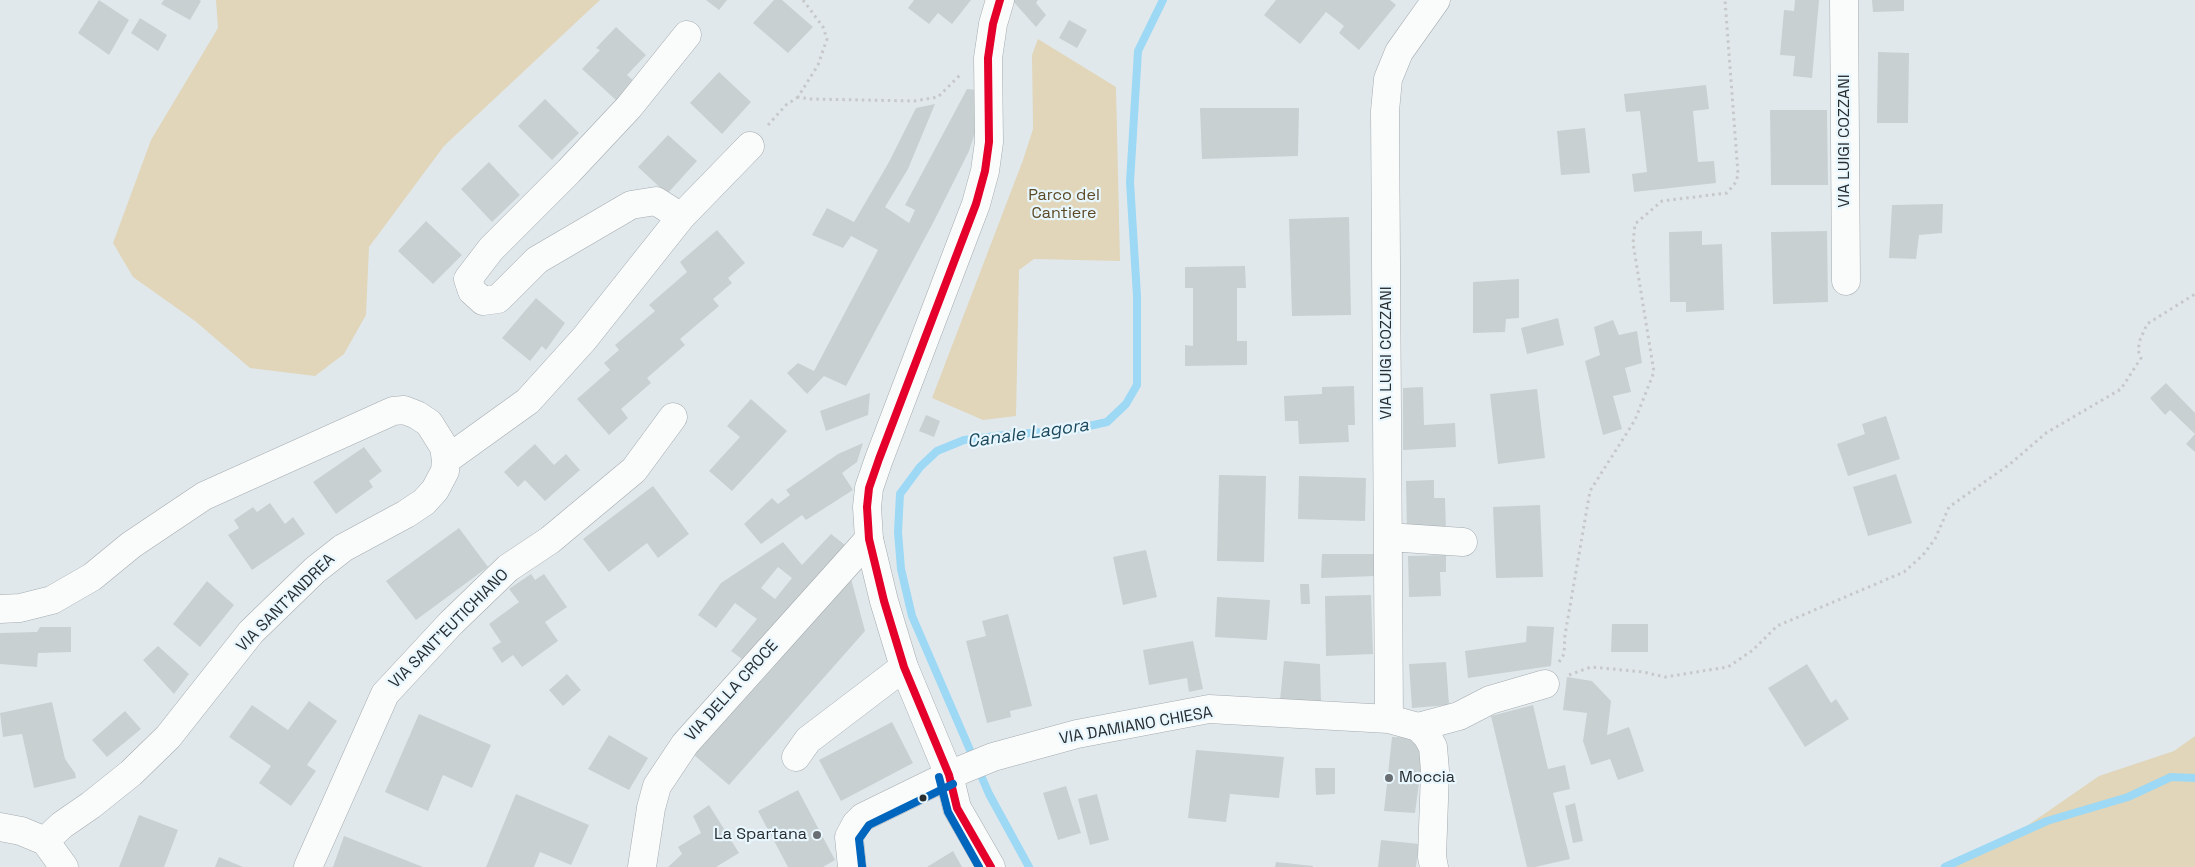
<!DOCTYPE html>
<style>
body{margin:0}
canvas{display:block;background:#e0e8ec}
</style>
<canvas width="2195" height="867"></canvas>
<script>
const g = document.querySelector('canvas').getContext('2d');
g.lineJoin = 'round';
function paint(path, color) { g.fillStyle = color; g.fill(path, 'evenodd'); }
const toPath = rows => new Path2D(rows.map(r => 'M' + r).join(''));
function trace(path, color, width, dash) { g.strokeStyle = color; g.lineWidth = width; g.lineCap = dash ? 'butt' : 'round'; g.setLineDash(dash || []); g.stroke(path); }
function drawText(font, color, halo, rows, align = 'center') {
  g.font = font + ' "Space Grotesk",sans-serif'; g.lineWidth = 4.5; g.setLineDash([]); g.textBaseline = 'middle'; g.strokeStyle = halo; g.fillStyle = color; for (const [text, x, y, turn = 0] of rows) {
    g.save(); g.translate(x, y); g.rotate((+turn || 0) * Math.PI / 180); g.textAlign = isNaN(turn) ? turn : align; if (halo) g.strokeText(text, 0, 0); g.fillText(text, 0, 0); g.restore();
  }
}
const green = toPath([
 [216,0,600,0,444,146,369,247,366,315,344,354,315,376,250,368,195,321,133,277,113,243,151,140,218,28],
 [1038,39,1116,87,1120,261,1034,259,1019,270,1016,416,983,420,932,398,1023,160,1033,129,1032,55],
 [2195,736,2195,867,1944,867,2018,832,2099,776,2174,751]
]);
const stream = toPath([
 [1029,867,989,794,912,616,901,569,898,532,900,494,920,467,937,451,964,440,1004,435,1071,430,1107,422,1126,404,1137,385,1137,296,1130,182,1138,51,1163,0],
 [1945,867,2047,821,2128,797,2171,777,2195,778]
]);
const building = toPath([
 [99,0,129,20,109,55,78,33],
 [164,0,199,0,201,1,190,20,161,4],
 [706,0,727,0,719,10],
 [774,0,782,0,813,27,788,53,753,23],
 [914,0,971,0,952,24,938,13,929,24,908,8],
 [1012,0,1038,0,1036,3,1046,15,1036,27],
 [1276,0,1390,0,1396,5,1359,50,1339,33,1344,26,1326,12,1300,44,1264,15],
 [1795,0,1819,0,1812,78,1793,76,1795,56,1780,55,1784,10,1794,11],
 [1872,0,1904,0,1904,11,1873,12],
 [140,18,167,35,158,51,131,33],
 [1069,20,1087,30,1077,48,1059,38],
 [616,27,646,55,627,75,635,82,617,101,582,69,600,50,596,48],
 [1878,52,1909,53,1908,123,1877,123],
 [719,72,751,102,722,134,690,103],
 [1706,85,1709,109,1693,111,1698,162,1714,161,1716,183,1634,192,1632,174,1647,172,1640,111,1626,112,1624,94],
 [967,89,977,90,982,111,969,151,934,221,846,386,824,376,807,394,787,373,798,363,814,371,878,250,851,236,843,248,812,235,827,208,854,222,889,162,916,108,935,104,908,169,885,207,909,223,915,210,905,205],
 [545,99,579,133,552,160,518,126],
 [1200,108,1299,108,1298,156,1202,159],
 [1770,110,1827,110,1828,185,1771,185],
 [1585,128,1590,173,1561,175,1557,131],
 [668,135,697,161,667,194,638,167],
 [489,162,520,195,492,222,461,189],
 [1943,204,1942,233,1919,235,1916,259,1889,258,1892,205],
 [1349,217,1351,315,1292,316,1289,219],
 [426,221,462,255,433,284,398,251],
 [717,230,745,263,728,278,732,283,713,299,719,306,680,339,685,345,647,378,651,383,621,409,628,418,609,435,577,399,610,370,604,363,619,350,615,345,655,311,649,305,687,272,680,262],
 [1702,231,1702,245,1722,244,1724,310,1686,312,1686,302,1670,302,1669,232],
 [1827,231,1828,302,1773,304,1771,232],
 [1245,266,1246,288,1237,288,1237,341,1247,341,1247,365,1185,366,1185,345,1193,346,1193,288,1185,288,1185,267],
 [1519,279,1519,318,1506,319,1505,332,1473,333,1473,282],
 [536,298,565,323,546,350,542,346,530,361,502,338],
 [1558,318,1564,345,1527,354,1521,328],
 [1613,320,1619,335,1637,331,1642,363,1625,368,1631,392,1613,396,1622,429,1603,435,1585,361,1600,355,1594,327],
 [2166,383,2195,413,2195,434,2170,410,2165,415,2150,398],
 [1354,386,1355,425,1348,425,1349,442,1299,444,1298,421,1285,421,1284,396,1322,394,1322,387],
 [1423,387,1424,425,1455,423,1456,447,1403,450,1403,388],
 [1537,389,1545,458,1498,464,1490,394],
 [870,393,868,415,826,431,820,411],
 [751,399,787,431,732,491,709,471,740,437,727,426],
 [926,415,940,421,934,437,919,431],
 [1886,416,1900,459,1848,476,1837,444,1865,434,1862,424],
 [2195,434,2195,452,2186,444],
 [863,443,857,462,842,473,853,490,806,520,802,515,761,544,744,524,772,498,778,504,790,495,786,490,838,454],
 [535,444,554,465,566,454,580,470,545,501,525,480,518,487,504,472],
 [364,447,382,471,369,481,373,487,336,514,313,482],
 [1896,474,1912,523,1868,536,1853,487],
 [1219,475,1266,476,1264,562,1217,561],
 [1299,476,1366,478,1365,521,1298,519],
 [1434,480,1434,498,1445,498,1446,532,1407,533,1406,481],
 [653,486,689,534,658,558,647,543,609,572,583,539],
 [270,503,285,524,293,517,305,534,252,570,228,535,239,528,234,520,253,507,257,512],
 [1540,505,1543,577,1496,578,1493,507],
 [459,528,488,567,416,620,386,581],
 [831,534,849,548,749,664,731,651,757,619,735,603,716,628,698,615,721,583,783,542,802,565],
 [778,567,792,578,775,599,761,588],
 [1146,550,1157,597,1123,605,1113,557],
 [1322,554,1375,554,1376,576,1321,578],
 [1446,555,1446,572,1440,572,1441,596,1409,597,1408,556],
 [531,574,535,580,544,574,567,607,545,622,558,641,522,667,513,655,502,663,492,648,501,642,489,624,519,602,509,589],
 [850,575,865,631,729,785,694,755,773,668],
 [207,581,234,605,200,647,173,624],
 [1300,584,1309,584,1310,604,1301,604],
 [1371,595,1373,654,1326,656,1325,596],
 [1217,597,1270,600,1267,640,1215,637],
 [1008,614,1032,706,1010,711,1011,717,987,723,966,641,986,636,982,621],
 [1612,624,1648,624,1648,652,1611,652],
 [1527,626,1554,627,1551,666,1468,678,1465,651,1526,642],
 [40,627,71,627,71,652,38,653,37,667,0,664,0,633,37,632],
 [1193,641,1203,689,1189,692,1187,678,1149,685,1143,650],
 [158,646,189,674,174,694,143,660],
 [1284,661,1320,664,1321,704,1280,700],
 [1446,662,1449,705,1412,708,1409,664],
 [1807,664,1831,703,1836,699,1849,719,1805,747,1768,688],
 [567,674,581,690,563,706,549,690],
 [1567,677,1592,681,1611,701,1607,735,1629,727,1644,771,1618,780,1610,759,1591,765,1583,741,1587,713,1563,710],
 [309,701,337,721,307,765,316,771,291,806,259,783,271,766,229,737,252,705,288,730],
 [52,702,65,759,75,773,76,778,34,788,22,734,3,737,0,713],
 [1533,705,1548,769,1565,765,1570,789,1553,793,1570,859,1535,867,1527,867,1491,716],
 [125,711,141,729,107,757,92,740],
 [419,714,491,745,472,788,443,775,428,811,385,792],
 [892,722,913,763,841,801,819,760],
 [609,735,648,758,629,790,588,769],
 [1392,737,1425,738,1415,813,1384,811],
 [1196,750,1284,757,1279,798,1230,794,1226,822,1188,818],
 [1315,768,1335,768,1335,794,1316,795],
 [1066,786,1081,833,1058,840,1043,793],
 [798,790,835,860,823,867,788,867,758,811],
 [516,794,589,825,571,865,540,852,534,867,486,867],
 [1097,794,1109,840,1090,845,1078,799],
 [1575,803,1583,841,1573,843,1565,806],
 [709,805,739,853,716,867,668,867,682,854,678,847,701,833,693,816],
 [139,815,178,830,164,867,119,867],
 [344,836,423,867,333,867],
 [1381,840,1419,844,1416,867,1378,867],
 [953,851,962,867,927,867],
 [219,857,243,867,215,867],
 [1276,862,1313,866,1313,867,1275,867]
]);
const path = toPath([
 [803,0,823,27,827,39,818,65,798,97,810,99,914,101,938,97,960,75],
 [768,125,786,105,798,97],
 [1559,662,1564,654,1565,635,1590,491,1635,420,1654,372,1633,243,1635,224,1662,201,1727,193,1736,182,1738,174,1725,0],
 [1569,675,1591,667,1643,672,1665,677,1728,667,1753,650,1777,626,1904,572,1923,555,1935,539,1949,507,2010,464,2046,433,2121,389,2141,358,2138,350,2140,340,2147,324,2195,294]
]);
const street = toPath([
 [1844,0,1846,281],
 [681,217,656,201,631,205,537,260,498,299,483,301,472,291,468,279,491,249,569,171,629,107,687,35],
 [446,460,528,401,584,339,681,217,750,146],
 [1388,537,1463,542],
 [0,609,20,608,52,600,92,577,131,545,204,496,393,411,404,410,417,415,429,423,444,447,446,460,445,471,435,490,424,502,406,514,343,548,315,570,251,632,168,737,131,773,91,805,62,825,45,841],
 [1389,719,1385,111,1388,79,1399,52,1436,0],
 [1418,727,1459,716,1490,700,1545,684],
 [796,757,808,740,904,667],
 [0,827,21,831,45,841],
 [45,841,64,867],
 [308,867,385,694,451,623,508,568,550,540,634,470,673,417],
 [642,867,651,808,657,786,685,744,869,539],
 [852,867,849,837,856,824,863,817,949,775,993,757,1077,734,1209,709,1389,719,1418,727,1427,736,1433,747,1435,771,1432,857,1434,867]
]);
const secondary = toPath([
 [991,867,957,808,949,775,904,667,884,601,869,539,867,507,869,488,879,459,976,204,985,171,989,142,988,58,993,24,1000,0]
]);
const bus1 = toPath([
 [991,867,957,808,949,775,904,667,884,601,869,539,867,507,869,488,879,459,976,204,985,171,989,142,988,58,993,24,1000,0]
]);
const bus2 = toPath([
 [939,777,948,812,979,867],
 [862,866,859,839,869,825,953,784]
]);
const markers = [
 [1389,778,5,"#686e71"],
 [923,798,4.5,"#272c2f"],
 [817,835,5,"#686e71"]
];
const streetNames = [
 ["VIA LUIGI COZZANI",1845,141,-90],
 ["VIA LUIGI COZZANI",1387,353,-90],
 ["VIA SANT'ANDREA",286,603,-45],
 ["VIA SANT'EUTICHIANO",449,629,-45],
 ["VIA DELLA CROCE",732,691,-48],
 ["VIA DAMIANO CHIESA",1136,726,-10]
];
const parkNames = [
 ["Parco del",1064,196],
 ["Cantiere",1064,214]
];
const poiNames = [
 ["Moccia",1399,778],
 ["La Spartana",807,835,"right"]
];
const waterNames = [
 ["Canale Lagora",1028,434,-8]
];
paint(green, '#e1d6ba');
trace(stream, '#9dd8f4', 8);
paint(building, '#c9d0d2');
trace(street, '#a5abae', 29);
trace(secondary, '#a5abae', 29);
trace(path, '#c6c8c9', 3, [2.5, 4]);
trace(street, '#fafcfc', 28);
trace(secondary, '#fafcfc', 28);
trace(bus1, '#e4002b', 8);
trace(bus2, '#0065bd', 8);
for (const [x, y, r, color] of markers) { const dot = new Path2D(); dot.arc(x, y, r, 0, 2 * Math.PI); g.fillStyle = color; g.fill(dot); trace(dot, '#e8f6fe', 2); }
drawText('16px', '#272c2f', '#e8f6fe', streetNames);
drawText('16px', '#5c4923', '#e8f6fe', parkNames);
drawText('16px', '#272c2f', '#e8f6fe', poiNames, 'left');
drawText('italic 18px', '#1c495d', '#e8f6fe', waterNames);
</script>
